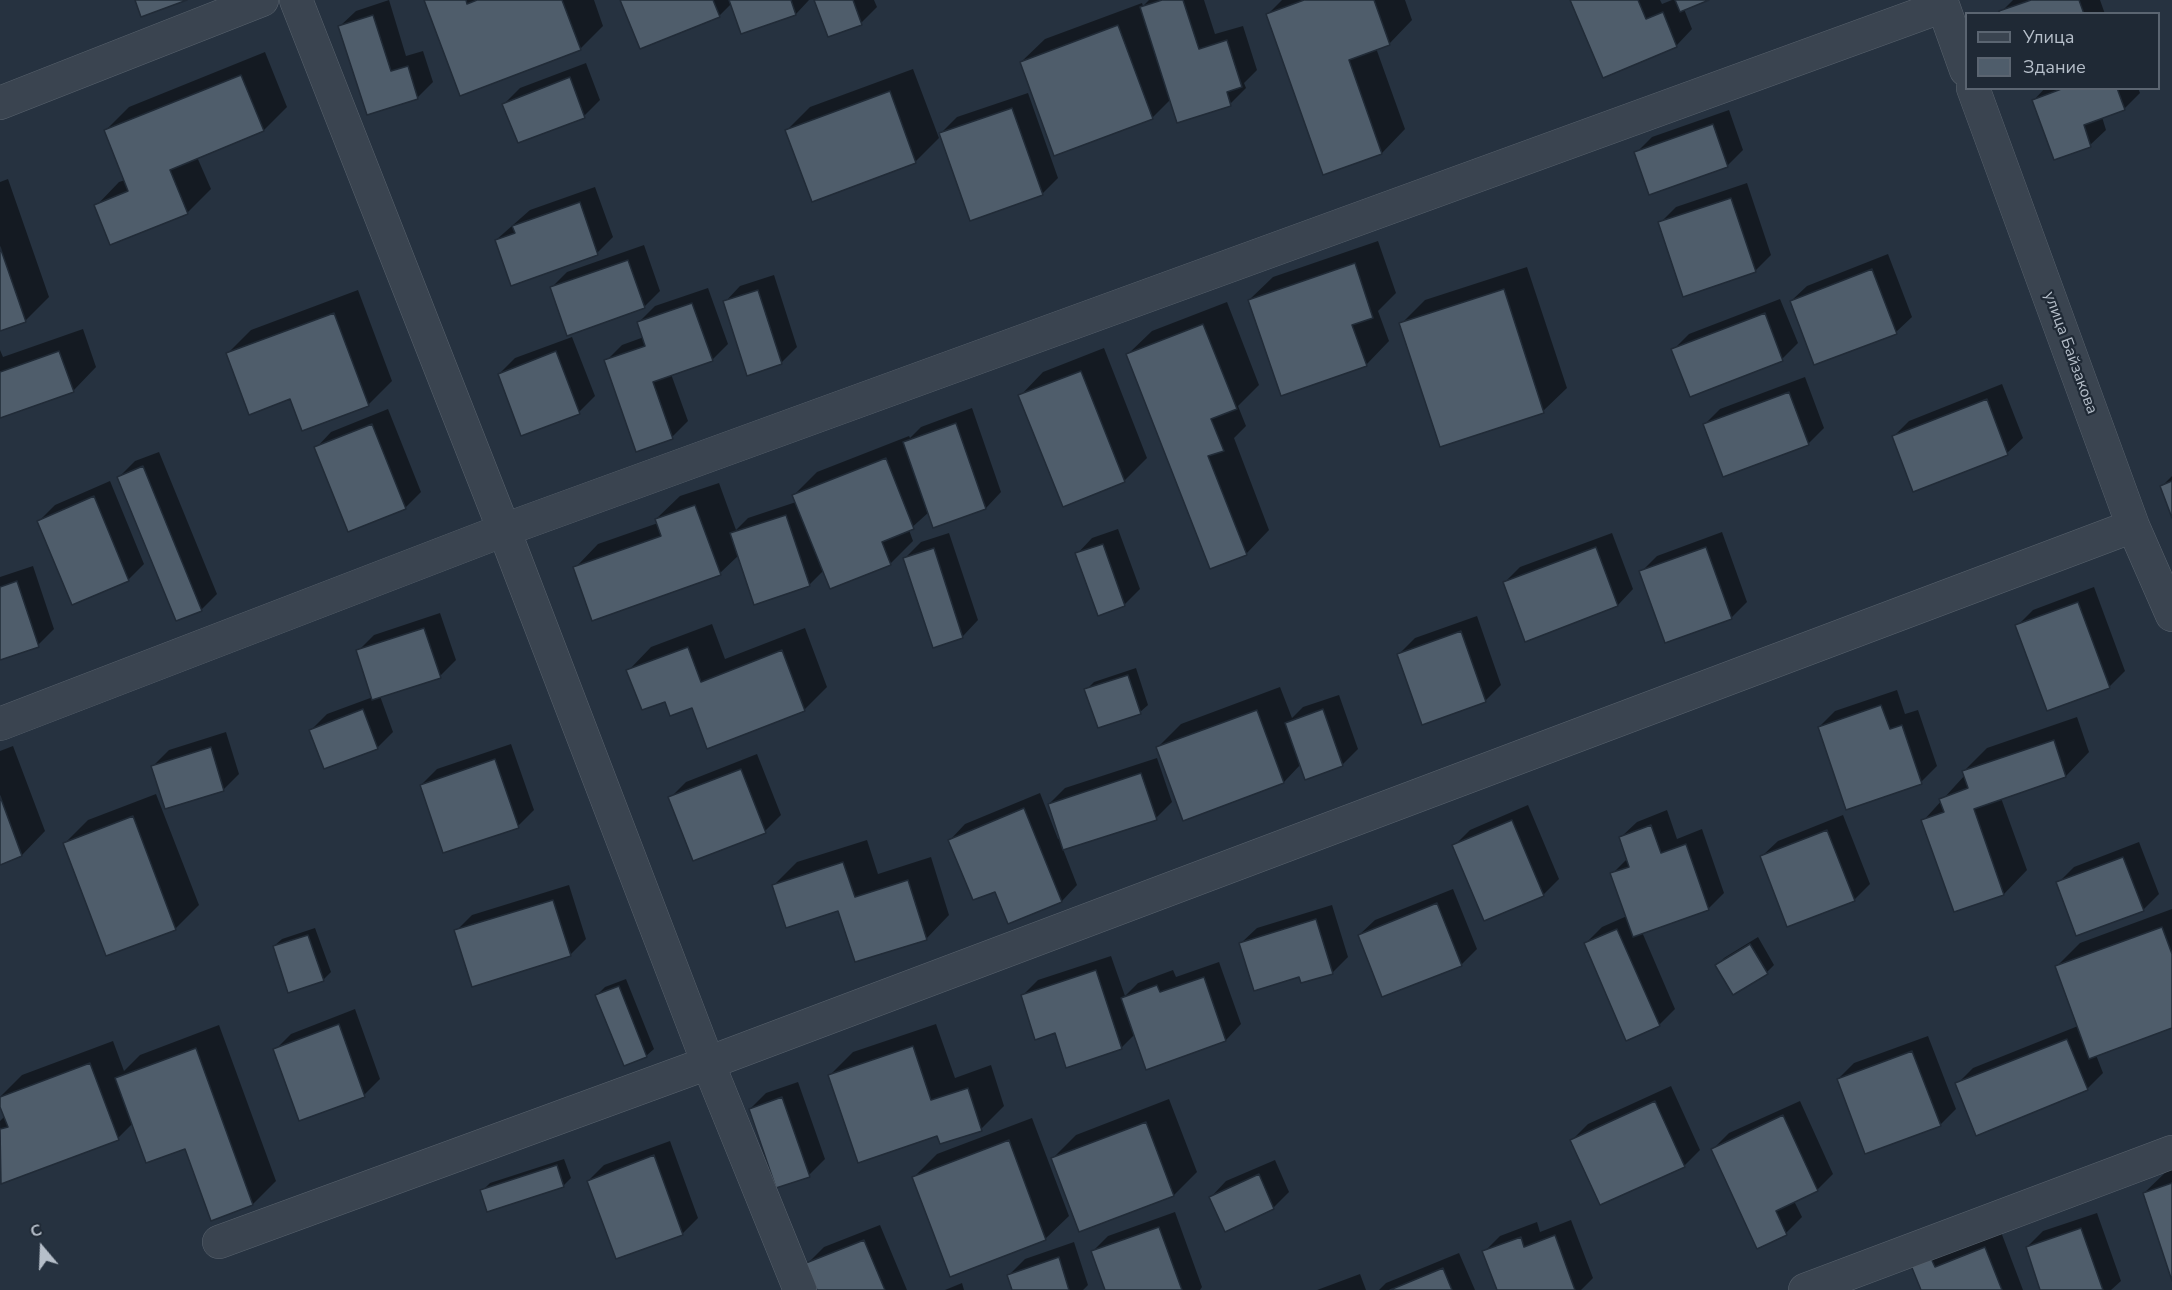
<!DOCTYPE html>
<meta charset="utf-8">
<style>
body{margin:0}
#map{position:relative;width:2172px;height:1290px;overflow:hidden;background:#263240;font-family:"Nunito Sans",sans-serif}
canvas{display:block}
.legend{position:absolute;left:1965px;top:12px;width:195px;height:78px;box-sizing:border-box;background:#1f2935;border:2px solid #5b6571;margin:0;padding:8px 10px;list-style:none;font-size:18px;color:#b6bfca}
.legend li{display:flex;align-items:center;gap:12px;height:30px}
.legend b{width:30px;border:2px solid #5b6571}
.north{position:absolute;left:12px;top:1218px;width:60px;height:60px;-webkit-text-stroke:4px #1f2935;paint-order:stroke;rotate:341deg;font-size:16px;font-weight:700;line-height:24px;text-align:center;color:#b6bfca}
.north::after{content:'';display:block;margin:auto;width:21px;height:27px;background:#b6bfca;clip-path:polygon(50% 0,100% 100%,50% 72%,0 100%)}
</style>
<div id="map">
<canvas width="2172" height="1290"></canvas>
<ul class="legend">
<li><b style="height:8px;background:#3a4450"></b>Улица</li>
<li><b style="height:16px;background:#4f5d6b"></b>Здание</li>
</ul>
<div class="north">С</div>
</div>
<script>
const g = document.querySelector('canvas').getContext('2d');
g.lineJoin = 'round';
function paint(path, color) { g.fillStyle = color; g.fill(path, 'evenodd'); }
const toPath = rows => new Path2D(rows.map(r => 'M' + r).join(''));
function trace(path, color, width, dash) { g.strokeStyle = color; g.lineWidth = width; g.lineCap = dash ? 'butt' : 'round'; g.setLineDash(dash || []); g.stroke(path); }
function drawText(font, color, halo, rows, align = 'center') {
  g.font = font + ' "Nunito Sans",sans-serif'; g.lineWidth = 4.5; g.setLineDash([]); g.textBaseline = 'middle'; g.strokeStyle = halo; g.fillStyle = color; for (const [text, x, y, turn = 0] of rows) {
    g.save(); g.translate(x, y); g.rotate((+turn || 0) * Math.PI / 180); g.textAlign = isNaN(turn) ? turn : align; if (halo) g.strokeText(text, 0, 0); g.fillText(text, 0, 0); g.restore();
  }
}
const shadow = toPath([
 [389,0,406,56,423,51,433,82,417,98,340,26,356,11],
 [425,0,594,0,603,26,580,49],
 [622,0,809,0,796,14,741,32,732,3,719,16],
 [816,0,874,0,877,7,861,23],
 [1149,0,1204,0,1215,34,1243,26,1257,70,1244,83,1246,88,1230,104,1171,99,1152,118,1021,62,1045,39,1142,3,1143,6],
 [1282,0,1405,0,1412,20,1389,44,1376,48,1405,129,1382,153,1268,14],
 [1572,0,1660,0,1662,4,1672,0,1705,0,1684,9,1692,29,1677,45,1604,76],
 [2013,0,2100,0,2105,14,2002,14,2001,12],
 [265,52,287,107,264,130,197,157,211,189,187,213,96,206,119,182,125,180,105,131,129,107],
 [586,63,600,100,584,116,519,141,504,104,520,88],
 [913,69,939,138,916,161,813,200,787,130,810,107],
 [2045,88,2138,88,2140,93,2124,109,2102,117,2106,130,2090,145,2034,100],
 [1028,93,1058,178,1042,194,941,133,957,117],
 [1729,110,1743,150,1727,166,1636,153,1652,137],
 [8,179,49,297,25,321,0,329,0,182],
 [1747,183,1771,255,1755,271,1660,223,1676,207],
 [595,187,613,237,597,253,512,284,496,240,530,210],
 [1378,241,1396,293,1378,311,1389,341,1366,365,1249,300,1273,277],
 [644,245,660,291,644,307,551,288,567,272],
 [1888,254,1912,317,1896,332,1791,301,1807,286],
 [1527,267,1567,388,1543,411,1401,324,1425,300],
 [774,275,797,347,781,363,725,302,740,286],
 [708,288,728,344,712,360,671,374,688,421,672,437,606,361,622,345,644,337,639,322,655,306],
 [358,290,392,381,368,405,291,398,228,353,251,330],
 [1780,299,1798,343,1782,359,1673,350,1689,334],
 [1227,302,1259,385,1238,406,1246,426,1234,438,1269,530,1246,554,1128,354,1152,331],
 [83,329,96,367,73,391,0,416,0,350,3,357],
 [572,337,595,396,579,412,499,374,515,358],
 [1104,348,1147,458,1124,481,1020,396,1043,372],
 [1805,377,1824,428,1808,444,1704,425,1720,409],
 [2002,384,2023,438,2007,453,1894,436,1909,421],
 [972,408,1001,492,986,508,934,526,929,512,909,530,913,541,890,564,824,570,809,585,739,555,720,573,575,568,598,544,658,523,656,519,680,496,719,483,736,530,748,518,796,502,794,495,817,472,909,436,910,438,921,427],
 [388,409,421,492,405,508,316,448,331,432],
 [159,452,217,594,201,610,119,477,135,461],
 [2172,476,2172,514,2162,486],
 [110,481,144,564,128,580,39,521,55,505],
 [1118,529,1140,589,1124,605,1077,554,1092,538],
 [1722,532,1747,602,1731,618,1641,572,1657,556],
 [949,533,978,620,963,636,934,646,905,558,921,542],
 [1612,533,1633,589,1618,605,1504,583,1520,567],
 [33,566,54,629,38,645,0,658,0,577],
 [2094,587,2125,671,2109,687,2017,626,2033,610],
 [440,613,456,660,440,676,380,696,393,732,377,748,311,730,327,714,373,697,358,651,374,635],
 [1477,616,1501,685,1485,701,1399,654,1415,638],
 [712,624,725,659,805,628,827,687,804,710,665,700,628,671,651,647],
 [1136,668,1148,705,1140,712,1086,690,1094,682],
 [1280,687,1292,718,1303,707,1339,695,1358,749,1342,765,1301,764,1284,782,1183,819,1157,748,1181,724],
 [1897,690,1905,714,1918,710,1937,766,1921,782,1819,727,1835,711],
 [2077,717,2089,752,2066,776,2001,798,2027,870,2004,894,1955,911,1923,821,1965,775,1964,771,1987,748],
 [226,732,239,774,223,790,153,766,169,750],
 [511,744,534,810,518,826,421,785,437,769],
 [13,746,45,831,22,855,0,863,0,751],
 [757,754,781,815,765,831,670,798,686,782],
 [1157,758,1172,802,1156,818,1063,849,1077,885,1062,901,1009,922,995,890,950,840,965,824,1040,793,1058,839,1061,838,1049,804,1065,788],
 [156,794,199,905,175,929,65,843,88,820],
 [1528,805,1559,879,1543,895,1454,846,1470,830],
 [1667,810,1677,839,1702,829,1724,893,1708,909,1642,932,1675,1009,1659,1025,1586,943,1602,927,1627,916,1612,874,1628,858,1621,837,1637,822],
 [1843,815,1870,884,1854,900,1762,856,1778,841],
 [867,840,878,874,931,857,949,915,926,939,774,885,797,862],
 [2139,842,2159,894,2143,910,2058,883,2074,867],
 [569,885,586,939,570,955,456,931,472,915],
 [1453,889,1477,949,1461,965,1359,935,1375,920],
 [1332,905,1348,957,1332,973,1300,975,1241,943,1257,928],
 [2172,909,2172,1026,2096,1055,2103,1073,2087,1089,1957,1084,1973,1068,2078,1026,2056,967,2080,943],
 [315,928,331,972,323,980,274,946,282,939],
 [1758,937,1774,965,1767,972,1717,966,1724,958],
 [1111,956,1125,996,1138,983,1173,970,1176,977,1219,962,1241,1024,1226,1040,1135,1034,1121,1048,1056,1031,1022,996,1038,980],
 [626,979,654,1049,646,1056,597,995,605,987],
 [355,1009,380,1079,364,1095,275,1050,291,1034],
 [936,1024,955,1078,991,1065,1004,1106,981,1129,938,1134,830,1075,853,1052],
 [219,1025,276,1181,253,1204,186,1147,133,1123,118,1138,1,1182,0,1121,5,1116,0,1097,22,1075,113,1041,124,1071,140,1055],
 [1928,1036,1956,1109,1940,1125,1838,1079,1854,1063],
 [798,1082,825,1159,809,1175,750,1109,766,1093],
 [1671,1086,1700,1150,1684,1166,1572,1140,1588,1124],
 [1169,1099,1197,1172,1174,1195,1053,1158,1076,1135],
 [1800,1101,1833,1174,1817,1190,1794,1201,1802,1217,1786,1233,1713,1149,1729,1133],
 [1032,1118,1069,1216,1045,1239,914,1177,937,1154],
 [670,1141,698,1218,683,1233,617,1257,588,1181,604,1165],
 [564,1159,571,1178,563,1186,482,1191,490,1183],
 [1275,1160,1289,1192,1273,1208,1211,1197,1226,1181],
 [2172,1168,2172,1277,2144,1193,2168,1170],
 [1175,1212,1202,1287,1200,1290,1106,1290,1092,1252,1108,1236],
 [2097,1213,2121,1281,2111,1290,2042,1290,2027,1247,2043,1231],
 [1571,1220,1593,1278,1581,1290,1499,1290,1484,1252,1500,1236,1537,1222,1540,1232],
 [880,1225,907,1290,819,1290,808,1263,824,1247],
 [2001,1232,2023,1290,1922,1290,1912,1264],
 [1074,1242,1088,1285,1083,1290,1014,1290,1009,1275,1025,1259],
 [1459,1253,1475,1290,1379,1290,1386,1283],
 [1360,1274,1366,1290,1317,1290],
 [962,1283,964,1290,945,1290]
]);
const building = toPath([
 [135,0,187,0,141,17,135,0],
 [424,0,466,0,467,4,477,0,562,0,581,50,460,96,424,0],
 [620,0,713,0,720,17,640,49,620,0],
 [729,0,791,0,796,15,741,34,729,0],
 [814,0,853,0,862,25,828,37,814,0],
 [1162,0,1183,0,1199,49,1227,40,1242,87,1227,92,1231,106,1177,123,1140,7,1162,0],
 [1304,0,1374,0,1390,45,1349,60,1382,154,1323,175,1266,14,1304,0],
 [1570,0,1638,0,1646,19,1663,12,1677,47,1603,78,1570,0],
 [1675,0,1709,0,1680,12,1675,0],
 [2031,0,2079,0,2084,14,2000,14,1999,11,2031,0],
 [373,15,391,71,408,66,418,99,367,115,338,26,373,15],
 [1118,25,1153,119,1054,156,1020,62,1118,25],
 [241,75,264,131,170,170,188,214,110,245,94,205,128,191,104,130,241,75],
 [570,77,585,118,518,143,502,104,570,77],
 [2064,88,2117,88,2125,110,2084,125,2091,147,2054,160,2032,100,2064,88],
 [890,91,916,163,812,202,785,130,890,91],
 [1012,108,1043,195,970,221,939,133,1012,108],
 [1713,124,1728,167,1649,195,1634,152,1713,124],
 [1731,198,1756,272,1683,297,1658,222,1731,198],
 [580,202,598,255,511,286,495,240,515,233,512,226,580,202],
 [0,247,26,322,0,331,0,247],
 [628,260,645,308,567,336,550,287,628,260],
 [1355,263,1373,318,1352,325,1367,366,1281,396,1248,300,1355,263],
 [1872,269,1897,334,1814,365,1790,301,1872,269],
 [1504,289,1544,413,1440,447,1399,323,1504,289],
 [758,290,782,364,747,376,723,301,758,290],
 [692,303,713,361,653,382,673,439,636,452,604,360,645,346,637,322,692,303],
 [334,313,369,406,302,431,290,399,249,415,226,353,334,313],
 [1765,313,1783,361,1690,397,1671,349,1765,313],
 [1203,324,1237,409,1211,419,1224,451,1208,456,1247,555,1210,569,1126,354,1203,324],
 [59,351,74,392,0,418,0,372,59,351],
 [556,351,580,414,521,436,498,374,556,351],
 [1081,371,1125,482,1063,507,1018,395,1081,371],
 [1789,392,1809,445,1723,477,1703,424,1789,392],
 [1987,399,2008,455,1913,492,1892,436,1987,399],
 [956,423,986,509,933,528,903,442,956,423],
 [372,424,406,509,348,532,314,447,372,424],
 [886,458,914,529,882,542,891,565,830,589,792,495,886,458],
 [143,466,202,611,176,621,117,477,143,466],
 [2172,481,2172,518,2160,486,2172,481],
 [94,496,129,581,72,605,37,521,94,496],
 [695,505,721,575,592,621,573,567,661,536,655,519,695,505],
 [786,515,810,586,754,605,730,533,786,515],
 [1103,544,1125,606,1098,616,1075,553,1103,544],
 [1596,547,1618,606,1525,642,1503,582,1596,547],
 [1706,547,1732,619,1665,643,1639,571,1706,547],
 [934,548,963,638,933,648,903,558,934,548],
 [17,581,39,647,0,660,0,587,17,581],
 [2078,602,2110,688,2047,711,2015,625,2078,602],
 [424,628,441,678,372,700,356,650,424,628],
 [1461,631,1486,702,1422,725,1397,654,1461,631],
 [688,647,701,682,782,650,805,711,707,749,692,708,670,716,665,702,642,710,626,670,688,647],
 [1128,675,1141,714,1098,728,1084,689,1128,675],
 [1881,705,1890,729,1902,725,1922,784,1846,810,1818,727,1881,705],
 [363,709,378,749,324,769,309,730,363,709],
 [1323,709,1343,766,1305,780,1285,723,1323,709],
 [1257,710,1284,783,1183,821,1156,747,1257,710],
 [2054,740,2066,777,1974,809,2004,895,1954,912,1921,820,1944,812,1939,799,1968,788,1962,771,2054,740],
 [211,747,224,791,165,809,151,766,211,747],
 [495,759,519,828,443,853,420,785,495,759],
 [741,769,766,833,693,861,668,797,741,769],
 [1141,773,1157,820,1063,850,1048,804,1141,773],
 [0,796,22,856,0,865,0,796],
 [1024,808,1062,902,1008,924,995,892,973,900,948,840,1024,808],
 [133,816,176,930,106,956,63,843,133,816],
 [1512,820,1544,896,1484,921,1452,845,1512,820],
 [1651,825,1661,853,1686,844,1709,910,1633,937,1610,873,1629,867,1619,837,1651,825],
 [1827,830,1855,901,1787,927,1760,856,1827,830],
 [2123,857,2144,911,2076,936,2056,882,2123,857],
 [843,862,855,897,908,880,927,940,855,962,838,911,786,928,772,885,843,862],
 [553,900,571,956,472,987,454,930,553,900],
 [1437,903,1462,966,1382,997,1358,935,1437,903],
 [1316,919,1333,974,1301,983,1299,977,1254,991,1239,943,1316,919],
 [2162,927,2172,954,2172,1028,2089,1059,2055,966,2162,927],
 [1617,929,1660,1026,1626,1041,1584,943,1617,929],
 [308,935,324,981,288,993,273,946,308,935],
 [1750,944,1768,974,1733,995,1715,965,1750,944],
 [1096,970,1122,1049,1066,1068,1055,1033,1035,1040,1021,995,1096,970],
 [1204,977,1226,1041,1146,1070,1121,998,1157,985,1160,992,1204,977],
 [619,986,647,1057,624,1066,595,995,619,986],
 [339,1024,365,1097,299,1121,273,1049,339,1024],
 [2067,1039,2088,1090,1976,1136,1955,1083,2067,1039],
 [913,1046,931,1100,968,1088,982,1131,940,1144,937,1136,858,1163,828,1075,913,1046],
 [196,1048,253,1205,211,1221,185,1149,146,1163,115,1078,196,1048],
 [1912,1051,1941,1126,1865,1154,1837,1079,1912,1051],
 [90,1063,119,1140,1,1184,0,1129,8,1127,0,1107,0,1097,90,1063],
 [782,1097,810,1177,776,1188,749,1109,782,1097],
 [1655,1101,1685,1167,1600,1205,1570,1140,1655,1101],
 [1783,1115,1818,1191,1776,1211,1787,1235,1757,1249,1711,1149,1783,1115],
 [1146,1122,1174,1196,1079,1232,1051,1158,1146,1122],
 [1009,1140,1046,1240,950,1277,912,1177,1009,1140],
 [654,1155,683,1235,616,1259,587,1181,654,1155],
 [557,1165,564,1187,487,1212,480,1190,557,1165],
 [1259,1174,1274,1209,1225,1232,1209,1197,1259,1174],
 [2172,1183,2172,1281,2143,1193,2172,1183],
 [1159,1227,1182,1290,1105,1290,1091,1251,1159,1227],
 [2081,1228,2103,1290,2040,1290,2026,1247,2081,1228],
 [1555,1235,1575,1290,1497,1290,1482,1251,1521,1237,1524,1247,1555,1235],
 [864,1240,885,1290,817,1290,806,1263,864,1240],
 [1985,1247,2002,1290,1921,1290,1910,1263,1930,1256,1935,1267,1985,1247],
 [1059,1257,1069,1290,1012,1290,1007,1275,1059,1257],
 [1443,1268,1452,1290,1390,1290,1443,1268]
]);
const minor = toPath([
 [296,0,504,530,708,1063,800,1290],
 [1941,0,1966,70],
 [1973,88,2133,526,2172,615],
 [0,103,262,0],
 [0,724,504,530,1943,6],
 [219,1242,708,1063,2133,526],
 [1805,1290,2172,1152]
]);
const streetNames = [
 ["улица Байзакова",2070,353,70]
];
paint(shadow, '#0007');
paint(building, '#4f5d6b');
trace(building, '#212b37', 1.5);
trace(minor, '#58626d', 34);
trace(minor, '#3a4450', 33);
drawText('16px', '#b6bfca', '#1f2935', streetNames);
</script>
